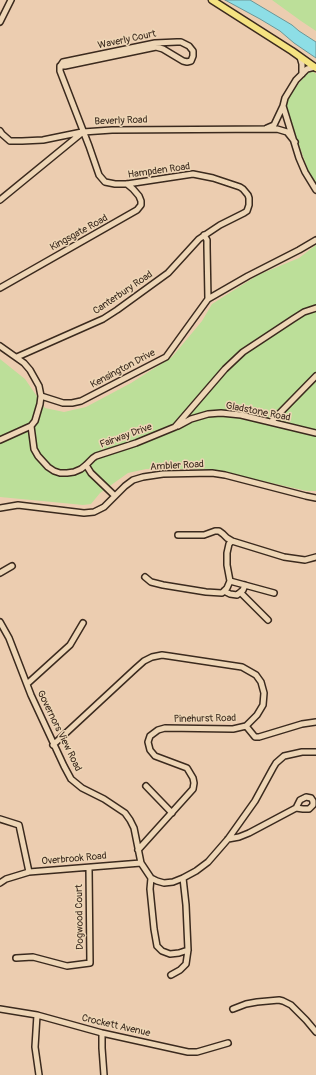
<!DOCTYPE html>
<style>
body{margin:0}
canvas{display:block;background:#eccdb0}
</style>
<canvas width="316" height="1075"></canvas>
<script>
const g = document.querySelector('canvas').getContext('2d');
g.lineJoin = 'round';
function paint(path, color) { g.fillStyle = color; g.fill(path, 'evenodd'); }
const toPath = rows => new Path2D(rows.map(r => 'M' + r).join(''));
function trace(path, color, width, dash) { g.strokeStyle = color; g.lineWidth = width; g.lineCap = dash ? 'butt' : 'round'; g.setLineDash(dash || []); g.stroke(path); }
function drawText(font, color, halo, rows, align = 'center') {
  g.font = font + ' Pangolin,sans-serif'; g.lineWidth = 3; g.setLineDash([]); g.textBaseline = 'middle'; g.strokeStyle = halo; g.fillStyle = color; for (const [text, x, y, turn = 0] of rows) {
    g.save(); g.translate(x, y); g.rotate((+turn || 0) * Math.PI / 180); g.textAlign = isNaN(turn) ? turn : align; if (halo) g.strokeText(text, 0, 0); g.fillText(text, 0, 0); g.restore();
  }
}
const green = toPath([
 [272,0,316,0,316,31,301,21],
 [310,69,316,74,316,185,309,173,287,111,286,100],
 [316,245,316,491,307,491,209,469,146,469,128,473,100,493,91,504,83,505,63,503,0,497,0,359,25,379,45,408,64,412,86,407,131,383,172,357,202,321,212,304,258,275,299,258]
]);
const water = toPath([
 [225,0,250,0,292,25,299,31,316,42,316,58,294,43,280,31,260,19,225,0]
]);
const minor = toPath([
 [0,22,11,0],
 [300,57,302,64,302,74],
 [315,67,307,69,296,80,285,98,283,106,299,158,305,172,316,190],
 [267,128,274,125,283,106],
 [0,131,2,134,10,141,22,141,43,140,82,132],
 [0,200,83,132,112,130,277,129,287,132,295,142],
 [204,235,207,240,207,247,208,299],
 [0,288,137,210,141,205,141,201,139,196,133,189,127,184],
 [0,346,24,363,30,370,39,386,41,396,40,404,35,421,31,426,34,449,38,456,48,467,54,471,60,473,67,473,74,472,81,469,86,465,93,458,96,456,136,443,175,427,225,369,243,352,293,319,304,312,316,308],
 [17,357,103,319,117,310,168,273,199,239,220,225,244,213,247,211,249,205,249,198,248,195,243,189,240,187,213,178,193,174,127,184,115,184,105,182,99,175,89,146,60,71,60,66,61,65,63,62,155,43,177,42,181,42,189,46,193,51,193,56,191,61,187,62,183,61,163,49,156,47,65,66,60,66],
 [41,396,63,403,72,403,81,401,166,357,208,299,248,276,299,250,316,240],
 [271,422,316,376],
 [178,426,191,419,208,414,221,413,241,415,316,433],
 [0,440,31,426],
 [86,465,91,473,115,496],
 [0,508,18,505,84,513,94,512,104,507,125,486,133,480,143,477,163,474,212,473,225,475,306,496,316,498],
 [178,535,204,535,215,531,219,531,223,534,227,538,232,541,284,557,305,560,316,557],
 [232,541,229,544,227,553,227,565,230,581,274,593],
 [0,573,12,566],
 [145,577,151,582,163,585,206,592,222,593,227,588,230,581],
 [224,591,230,594,237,595,243,590,245,585],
 [241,593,268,620],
 [0,622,9,638,31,695,64,766,71,779,82,788,104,799,125,813,130,820,134,828,141,863,151,878,157,881,164,883,173,882,183,878,196,871,208,862,228,839,255,801,273,768,276,763,284,756,302,752,316,752],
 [27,684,70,645,83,623],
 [246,726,255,737,259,737,302,724,316,722],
 [53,745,135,669,144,661,152,657,162,655,169,656,242,667,256,675,261,682,264,693,263,705,257,715,246,726,233,729,165,728,158,730,150,736,148,742,150,750,155,756,187,768,193,778,194,783,193,789,138,850],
 [146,786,172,813],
 [0,819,19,825,29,872],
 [228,839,239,837,249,833,296,808,303,809,309,809,313,805,313,801,311,798,306,797,300,800,296,808],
 [151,878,150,889,154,929,157,946,162,951,170,954,179,953,188,950],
 [0,883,6,879,29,872,141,863],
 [16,958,33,957,67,966,90,963,89,868],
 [171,975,180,970,186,964,188,950,186,905,183,878],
 [0,1009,37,1015,102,1033,188,1052,197,1052,228,1043],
 [233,1009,246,1004,257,1002,279,1000,283,1001,291,1005,306,1020,316,1032],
 [37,1015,35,1047,39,1075],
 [102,1033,102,1048,104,1075]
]);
const major = toPath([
 [212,0,292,51,316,68]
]);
const streetNames = [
 ["Waverly Court",127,40,-12],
 ["Beverly Road",121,121,-2],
 ["Hampden Road",159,171,-8],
 ["Kingsgate Road",79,233,-29],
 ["Canterbury Road",123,293,-34],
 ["Kensington Drive",123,369,-28],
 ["Gladstone Road",258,412,11],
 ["Fairway Drive",126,436,-20],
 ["Ambler Road",177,466,-3],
 ["Pinehurst Road",205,719,-1],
 ["Governors View Road",59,731,64],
 ["Overbrook Road",74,859,-5],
 ["Dogwood Court",80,917,-91],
 ["Crockett Avenue",116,1026,13]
];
paint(green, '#bcdf99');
paint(water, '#8ddee6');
trace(water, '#6c9696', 1);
trace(minor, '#3b2a1e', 8);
trace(major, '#3b2a1e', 9);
trace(minor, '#eed6b6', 5);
trace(major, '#f5e381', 6);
drawText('10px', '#3b2a1e', '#eed6b6', streetNames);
</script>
